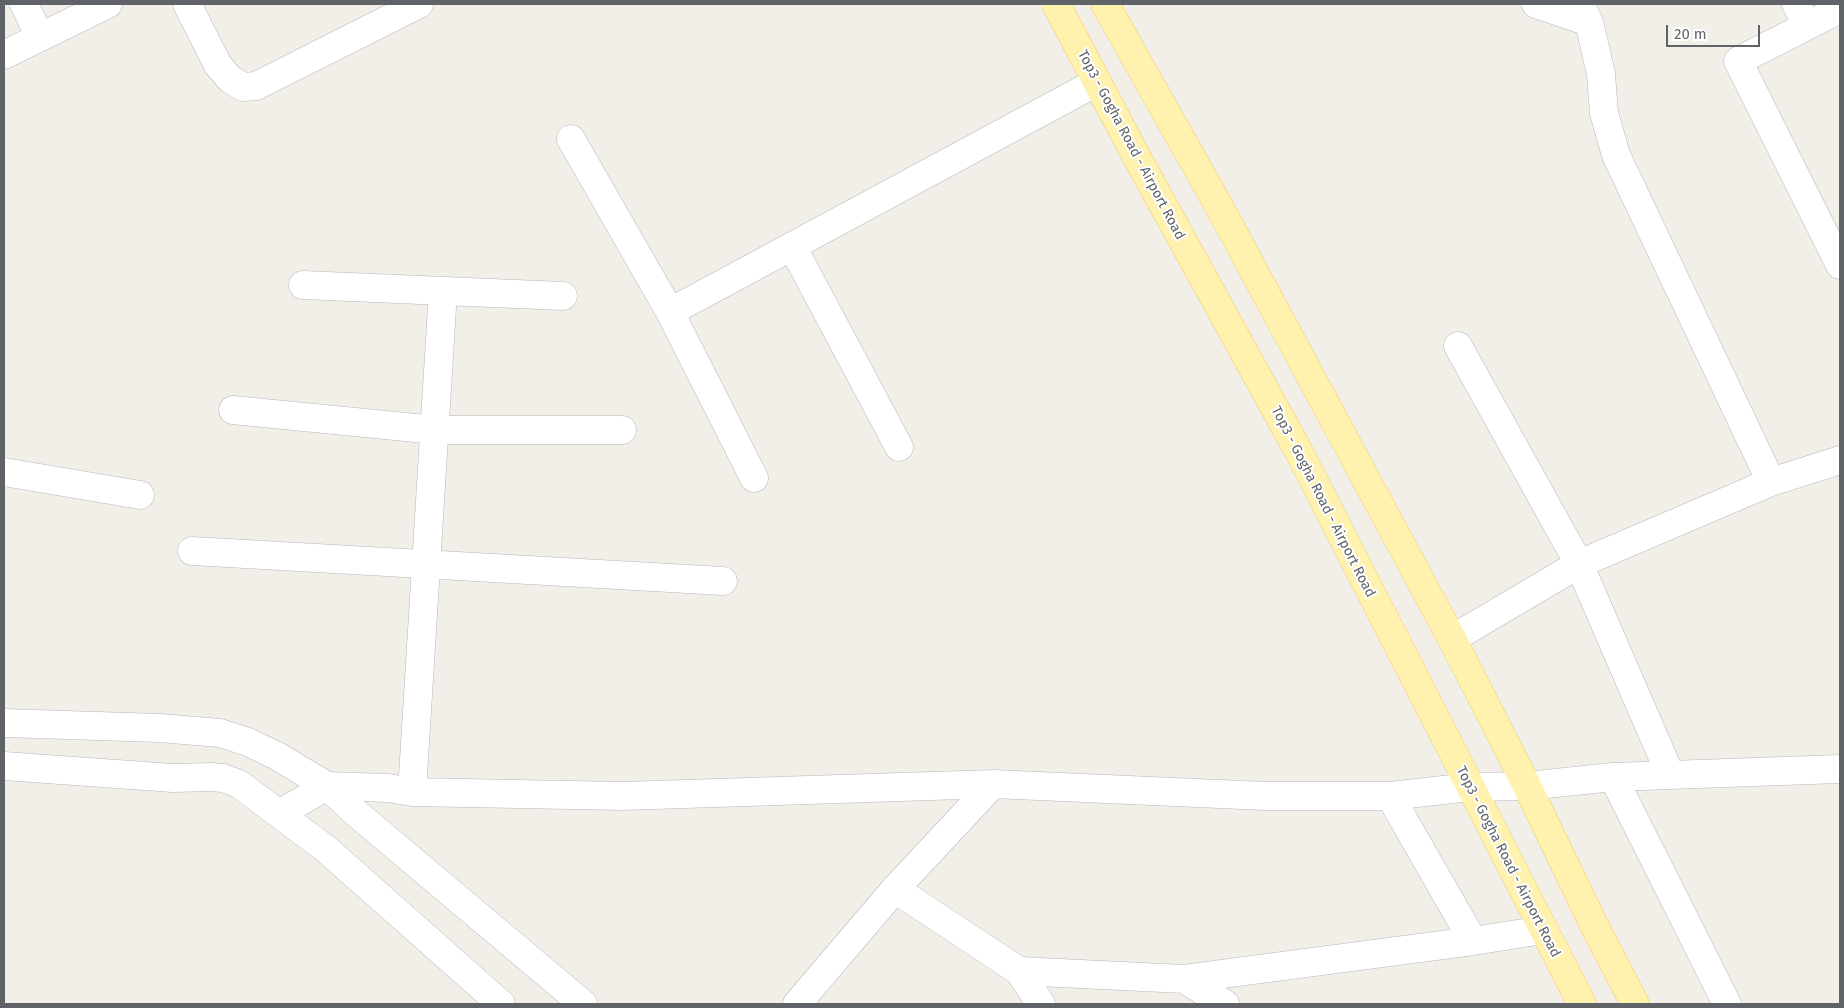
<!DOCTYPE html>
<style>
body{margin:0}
#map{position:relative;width:1844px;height:1008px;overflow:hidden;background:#f1efe8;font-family:"Fira Sans",sans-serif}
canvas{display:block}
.frame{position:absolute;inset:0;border:5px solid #5f6368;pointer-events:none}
.scale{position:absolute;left:1666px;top:25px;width:94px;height:22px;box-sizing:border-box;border:2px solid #5f6368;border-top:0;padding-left:6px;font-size:15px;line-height:18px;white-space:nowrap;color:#5f6368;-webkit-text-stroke:4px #fff;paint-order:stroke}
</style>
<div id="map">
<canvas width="1844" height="1008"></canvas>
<div class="frame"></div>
<div class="scale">20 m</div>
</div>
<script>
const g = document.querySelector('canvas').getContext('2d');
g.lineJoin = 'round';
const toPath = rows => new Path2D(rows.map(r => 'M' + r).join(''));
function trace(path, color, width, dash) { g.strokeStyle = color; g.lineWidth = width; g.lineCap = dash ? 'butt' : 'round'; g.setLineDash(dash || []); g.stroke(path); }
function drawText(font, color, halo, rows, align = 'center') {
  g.font = font + ' "Fira Sans",sans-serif'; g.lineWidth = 4; g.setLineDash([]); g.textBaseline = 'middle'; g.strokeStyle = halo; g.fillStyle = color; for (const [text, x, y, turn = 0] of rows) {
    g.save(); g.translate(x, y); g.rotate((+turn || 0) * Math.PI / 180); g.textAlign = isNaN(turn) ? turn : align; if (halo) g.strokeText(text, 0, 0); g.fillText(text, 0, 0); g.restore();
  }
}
const minor = toPath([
 [24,4,40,37],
 [187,4,218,65,230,79,243,87,256,86,419,4],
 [1536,4,1589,22],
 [1580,4,1589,22,1601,74,1604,113,1616,155,1771,482],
 [1796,4,1807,26],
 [1840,9,1738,61,1840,265],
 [4,55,108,4],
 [571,139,670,312,754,478],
 [792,246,899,447],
 [303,285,563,296],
 [670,312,1097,82],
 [1458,346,1579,564,1670,774],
 [233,410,436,430,622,430],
 [4,472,140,495],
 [192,551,723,581],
 [1452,639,1579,564,1771,482,1840,460],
 [4,723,160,728,220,733,248,742,277,756,327,786,356,813,583,1004],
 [4,766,173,778,211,777,223,778,239,784,326,849,501,1004],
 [1613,777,1727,1004],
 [412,792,443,291],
 [1390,796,1473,941,1543,930],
 [279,814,327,786,388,788,412,792,623,796,993,784,1265,796,1390,796,1470,787,1527,786,1613,777,1840,769],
 [895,889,1019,971,1041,1004],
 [1019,971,1184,979,1225,1004],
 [1184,979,1473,941],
 [797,1004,895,889,993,784]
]);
const major = toPath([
 [1056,4,1134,152,1299,452,1582,1004],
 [1105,4,1220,208,1452,639,1527,786,1595,927,1635,1004]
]);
const streetNames = [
 ["Top3 - Gogha Road - Airport Road",1131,145,62],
 ["Top3 - Gogha Road - Airport Road",1323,502,63],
 ["Top3 - Gogha Road - Airport Road",1508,862,63]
];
trace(minor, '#b5b8bc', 29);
trace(major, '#f2c960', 29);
trace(minor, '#fff', 28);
trace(major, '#fff2af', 28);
drawText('14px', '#5f6368', '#fff', streetNames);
</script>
